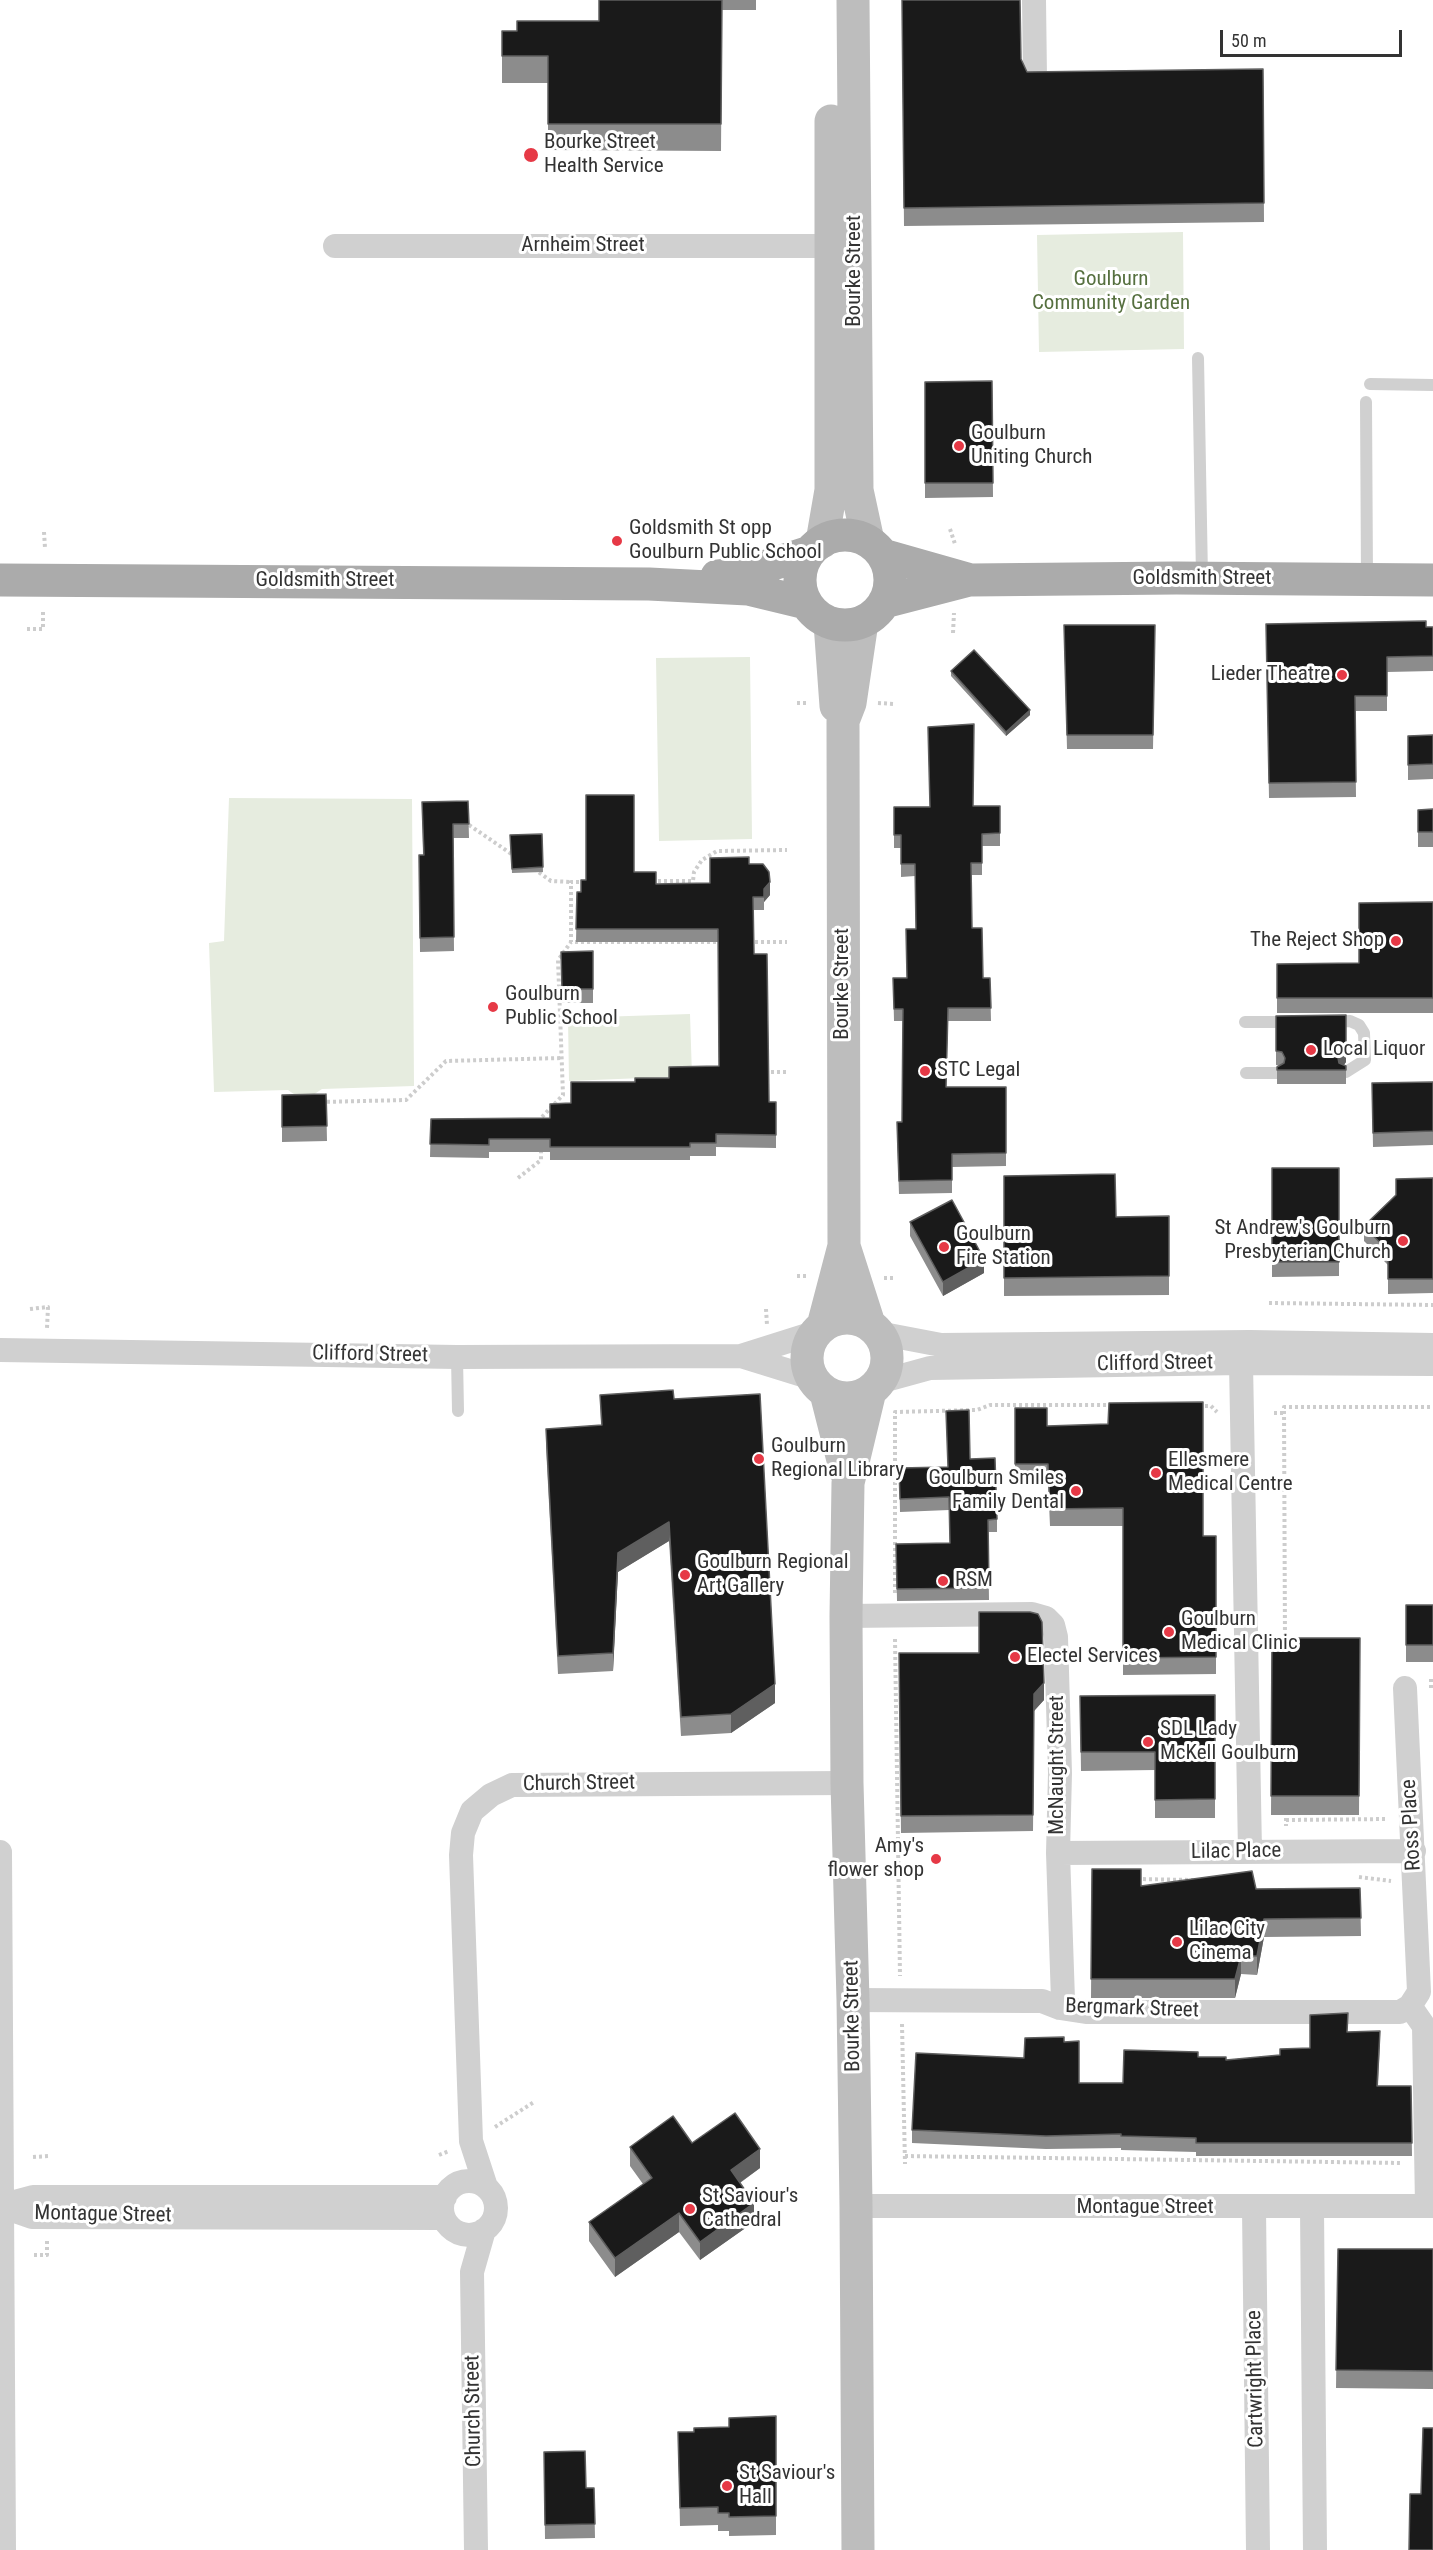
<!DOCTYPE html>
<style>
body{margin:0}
#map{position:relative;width:1433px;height:2550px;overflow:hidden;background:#fff;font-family:"Roboto Condensed",sans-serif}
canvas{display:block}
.scale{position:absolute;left:1220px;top:30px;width:182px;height:27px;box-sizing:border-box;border:3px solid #333;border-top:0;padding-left:8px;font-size:18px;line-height:21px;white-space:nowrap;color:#333;-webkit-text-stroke:4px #fff;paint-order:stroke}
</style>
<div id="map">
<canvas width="1433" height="2550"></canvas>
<div class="scale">50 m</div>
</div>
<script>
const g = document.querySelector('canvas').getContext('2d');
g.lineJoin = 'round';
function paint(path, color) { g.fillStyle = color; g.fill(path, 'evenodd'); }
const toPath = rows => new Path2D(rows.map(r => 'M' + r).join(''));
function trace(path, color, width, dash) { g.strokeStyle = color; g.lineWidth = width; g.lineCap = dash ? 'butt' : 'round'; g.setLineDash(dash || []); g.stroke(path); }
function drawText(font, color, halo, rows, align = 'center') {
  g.font = font + ' "Roboto Condensed",sans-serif'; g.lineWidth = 6; g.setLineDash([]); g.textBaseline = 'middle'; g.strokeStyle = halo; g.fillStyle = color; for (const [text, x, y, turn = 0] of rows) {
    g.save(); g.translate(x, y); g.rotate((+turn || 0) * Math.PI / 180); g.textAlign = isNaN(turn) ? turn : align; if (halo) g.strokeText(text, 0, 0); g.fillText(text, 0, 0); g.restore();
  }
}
const green = toPath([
 [1183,232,1184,349,1039,352,1037,235],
 [750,657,752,839,659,841,656,658],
 [229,798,412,799,414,1086,322,1089,313,1095,298,1097,288,1090,214,1092,209,943,224,941],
 [690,1014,692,1076,569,1081,568,1018]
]);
const path = toPath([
 [950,529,955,544],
 [44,532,45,548],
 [27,629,43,629,43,610],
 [953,633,954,613],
 [797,703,809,703],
 [878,703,895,704],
 [469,825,513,855],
 [534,869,551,881,571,882],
 [652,881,693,881,694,872,702,860,717,851,787,850],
 [585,882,571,882,571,942,720,942],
 [749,942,787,942],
 [765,1072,788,1072],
 [321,1102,406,1100,446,1061,562,1058],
 [542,1123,542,1117,563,1095,558,960,571,942],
 [518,1178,541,1160,541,1148],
 [797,1276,808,1276],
 [884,1278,894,1278],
 [1269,1303,1433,1305],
 [30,1309,48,1307,47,1328],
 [766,1309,767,1325],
 [1199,1406,1211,1406,1217,1412],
 [1274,1413,1284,1413],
 [895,1593,895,1412,977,1410,990,1405,1113,1405],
 [895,1639,900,1976],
 [1285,1642,1284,1407,1433,1407],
 [1431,1679,1431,1690],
 [1286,1812,1286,1826],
 [1286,1820,1387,1819],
 [1359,1877,1391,1881],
 [1137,1879,1193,1880],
 [902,2024,905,2164],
 [495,2127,534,2102],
 [439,2155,449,2151],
 [905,2156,1402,2163],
 [33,2157,50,2156],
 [34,2255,47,2255,47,2241]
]);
const lane = toPath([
 [1198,358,1202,577],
 [1370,384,1433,385],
 [1366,402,1367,579],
 [1245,1022,1292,1022],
 [1331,1022,1350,1021,1359,1025,1364,1033,1365,1060,1346,1072],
 [1246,1073,1277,1073],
 [457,1357,458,1411]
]);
const street = toPath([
 [1034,0,1035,77],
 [335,246,832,246],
 [878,1333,941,1345,1250,1342,1433,1345],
 [0,1350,457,1357,741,1356,812,1378],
 [741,1356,817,1332],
 [1241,1363,1250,1851],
 [879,1382,930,1368,1241,1363,1433,1364],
 [846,1616,1032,1614,1046,1618,1053,1625,1056,1637,1060,1773,1058,1853,1063,2000,1060,2008],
 [0,1852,4,2550],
 [1058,1853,1414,1851],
 [853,2000,1027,2001,1042,2001,1060,2008,1086,2012,1400,2012,1410,2006,1419,1992,1405,1688],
 [1410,2006,1424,2026,1427,2206],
 '442 2208a27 27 0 1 1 54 0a27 27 0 1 1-54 0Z',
 [486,2187,471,2141,461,1855,463,1833,472,1811,491,1795,512,1785,847,1783],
 [0,2206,33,2197,445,2197],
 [1,2206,32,2217,444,2218],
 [856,2206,1433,2206],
 [1254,2208,1258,2550],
 [1312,2208,1315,2550],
 [476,2550,472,2272,484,2230]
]);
const secondary = toPath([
 [853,0,857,490,868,541],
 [822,542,831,490,831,121],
 [830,623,836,706],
 [844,1246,869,1324],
 '807 1358a40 40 0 1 1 80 0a40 40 0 1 1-80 0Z',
 [823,1326,844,1246,843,721,850,703,862,622],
 [826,1393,846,1472],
 [858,2550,856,2206,853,2000,847,1783,846,1616,848,1483,870,1391]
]);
const primary = toPath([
 '800 580a45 45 0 1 1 90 0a45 45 0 1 1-90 0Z',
 [883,555,971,580,1176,578,1433,580],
 [717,576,748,572,810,552],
 [0,580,649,584,748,589,806,603],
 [884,602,969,580]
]);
const wall = toPath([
 [599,0,756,0,756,10,722,10,721,151,548,150,548,83,502,83,502,31,517,31,599,21],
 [902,0,1021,59,1027,72,1263,69,1264,222,904,226],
 [992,381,993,497,925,498,925,382],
 [1266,624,1433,627,1433,671,1387,672,1387,711,1355,711,1356,797,1269,798],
 [1064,625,1155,625,1153,749,1067,749],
 [951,671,1030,715,1006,736,951,676],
 [1433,735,1433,779,1408,780,1408,736],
 [468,801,469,838,453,838,454,951,420,952,419,855,423,855,422,802],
 [1000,806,1000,846,982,846,982,875,971,875,972,928,983,978,990,978,991,1021,948,1021,946,1087,1006,1087,1006,1166,952,1167,952,1193,899,1194,897,1135,902,1122,903,1021,894,1021,893,978,907,978,916,929,915,876,901,877,901,848,894,848,894,807],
 [1433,809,1433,847,1418,847,1418,810],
 [542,834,543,872,512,873,510,835],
 [749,864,770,895,764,902,764,910,753,910,754,954,769,1102,776,1102,776,1148,716,1147,716,1156,690,1156,690,1160,550,1160,550,1152,489,1152,489,1158,430,1157,431,1119,550,1118,571,1103,635,1082,669,1078,719,1066,718,942,576,942,577,892,581,892,586,880,634,872,656,884,710,883],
 [1433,902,1433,1013,1277,1013,1277,964,1359,963],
 [593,951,593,1003,562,1003,561,966],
 [1276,1016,1346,1062,1344,1065,1346,1066,1346,1084,1277,1084,1277,1067,1280,1066,1276,1065],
 [1433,1082,1433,1145,1373,1147,1372,1083],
 [326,1094,327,1141,282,1142,282,1095],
 [1272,1168,1339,1168,1339,1276,1272,1277],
 [1004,1176,1116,1217,1169,1216,1169,1295,1004,1296],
 [1433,1178,1433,1293,1388,1294,1388,1265,1364,1241,1364,1226,1396,1195,1396,1179],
 [910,1222,984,1273,943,1296,910,1236],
 [600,1395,674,1399,775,1703,731,1733,681,1736,669,1541,618,1572,613,1671,558,1674,546,1447,546,1429,601,1425],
 [1015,1408,1047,1426,1203,1536,1216,1536,1216,1674,1123,1675,1123,1526,1050,1526,1048,1481,1015,1481],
 [970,1459,997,1519,997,1532,988,1532,989,1600,897,1601,896,1544,950,1543,949,1510,900,1512,899,1468,947,1467],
 [1406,1605,1433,1605,1433,1662,1406,1662],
 [1272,1638,1360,1638,1359,1815,1271,1815],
 [899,1653,1044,1700,1034,1711,1033,1831,901,1833],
 [1215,1695,1215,1818,1155,1818,1155,1770,1081,1771,1080,1696],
 [1092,1869,1141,1886,1256,1889,1360,1888,1361,1936,1264,1937,1257,1975,1241,1974,1235,1998,1091,1998],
 [1348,2032,1380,2044,1378,2086,1411,2086,1412,2156,1196,2156,1196,2152,1121,2150,1121,2148,1046,2149,912,2143,912,2130,1024,2058,1064,2042,1079,2083,1123,2083,1198,2057,1226,2060,1280,2055,1310,2048],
 [692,2143,760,2168,740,2183,754,2222,700,2260,679,2232,615,2277,589,2241,589,2222,643,2184,630,2166,630,2147],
 [1338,2249,1433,2249,1433,2389,1336,2388],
 [776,2416,776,2535,729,2536,729,2531,718,2531,718,2525,680,2526,678,2432,694,2432,729,2427],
 [544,2452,586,2488,594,2488,595,2538,545,2539]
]);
const shadedWall = toPath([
 [1030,710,1030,715,1006,736,1006,732],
 [770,882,770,895,764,902,764,889],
 [1346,1048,1346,1062,1340,1070,1338,1058],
 [984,1259,984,1273,943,1296,943,1282],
 [669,1522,669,1541,618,1572,613,1671,613,1653,618,1553],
 [1044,1683,1044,1700,1034,1711,1033,1831,1034,1694],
 [775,1684,775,1703,731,1733,731,1714],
 [1264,1919,1264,1937,1257,1975,1257,1956],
 [1241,1956,1241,1974,1235,1998,1235,1979],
 [760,2149,760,2168,731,2189,731,2170],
 [754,2203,754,2222,700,2260,700,2242],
 [679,2213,679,2232,615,2277,615,2258]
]);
const building = toPath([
 [599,0,722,0,721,124,548,124,548,56,502,56,502,31,517,31,517,21,599,21,599,0],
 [902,0,1020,0,1021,59,1027,72,1263,69,1264,203,904,208,902,0],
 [992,381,993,483,925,483,925,382,992,381],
 [1426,621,1426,627,1433,627,1433,656,1387,657,1387,696,1355,696,1356,782,1269,783,1266,624,1426,621],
 [1064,625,1155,625,1153,735,1067,735,1064,625],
 [974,650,1030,710,1006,732,951,671,974,650],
 [974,724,973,806,1000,806,1000,833,982,834,982,863,971,863,972,928,982,928,983,978,990,978,991,1008,948,1008,946,1087,1006,1087,1006,1153,952,1154,952,1180,899,1181,897,1122,902,1122,903,1009,894,1009,893,978,907,978,906,929,916,929,915,864,901,864,901,835,894,835,894,807,930,807,928,727,974,724],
 [1433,735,1433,764,1408,765,1408,736,1433,735],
 [586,795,634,795,634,872,656,872,656,884,710,883,710,858,749,857,749,864,763,864,769,872,770,882,764,889,764,897,753,897,754,954,767,954,769,1102,776,1102,776,1135,716,1134,716,1143,690,1143,690,1147,550,1147,550,1139,489,1139,489,1145,430,1144,431,1119,550,1118,550,1104,571,1103,571,1082,635,1082,635,1078,669,1078,669,1067,719,1066,718,929,576,929,577,892,581,892,581,880,586,880,586,795],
 [468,801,469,824,453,824,454,937,420,938,419,855,424,855,422,802,468,801],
 [1433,809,1433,832,1418,832,1418,810,1433,809],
 [542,834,543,867,512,869,510,835,542,834],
 [1433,902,1433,998,1277,998,1277,964,1359,963,1359,903,1433,902],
 [593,951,593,989,562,989,561,952,593,951],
 [1346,1015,1346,1048,1338,1058,1339,1063,1346,1066,1346,1070,1277,1070,1277,1067,1284,1063,1285,1058,1282,1052,1276,1051,1276,1016,1346,1015],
 [1433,1082,1433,1131,1373,1133,1372,1083,1433,1082],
 [326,1094,327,1126,282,1127,282,1095,326,1094],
 [1272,1168,1339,1168,1339,1262,1272,1262,1272,1168],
 [1115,1174,1116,1217,1169,1216,1169,1276,1004,1278,1004,1176,1115,1174],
 [1433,1178,1433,1279,1388,1279,1388,1251,1364,1226,1396,1195,1396,1179,1433,1178],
 [952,1200,984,1259,943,1282,910,1222,952,1200],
 [673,1390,674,1399,760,1394,775,1684,731,1714,681,1717,669,1522,618,1553,613,1653,558,1656,546,1429,602,1425,600,1395,673,1390],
 [1203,1402,1203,1536,1216,1536,1216,1657,1123,1658,1123,1508,1050,1509,1048,1464,1015,1464,1015,1408,1047,1408,1047,1426,1108,1424,1109,1403,1203,1402],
 [969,1410,970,1459,995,1458,997,1519,988,1520,989,1588,897,1589,896,1544,950,1543,949,1497,900,1499,899,1468,948,1467,946,1411,969,1410],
 [1406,1605,1433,1605,1433,1645,1406,1645,1406,1605],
 [979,1612,1030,1612,1038,1614,1042,1622,1044,1683,1034,1694,1033,1815,901,1816,899,1653,979,1653,979,1612],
 [1272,1638,1360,1638,1359,1796,1271,1796,1272,1638],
 [1215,1695,1215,1799,1155,1800,1155,1752,1081,1752,1080,1696,1215,1695],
 [1092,1869,1141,1869,1141,1886,1252,1871,1256,1889,1360,1888,1361,1918,1264,1919,1257,1956,1241,1956,1235,1979,1091,1979,1092,1869],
 [1348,2013,1347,2032,1380,2031,1377,2086,1411,2086,1412,2143,1196,2143,1196,2138,1121,2136,1121,2134,1046,2136,912,2130,916,2053,1024,2058,1025,2038,1064,2037,1064,2042,1079,2041,1079,2083,1123,2083,1124,2050,1198,2052,1198,2057,1226,2057,1226,2060,1280,2055,1280,2049,1310,2048,1310,2015,1348,2013],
 [735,2113,760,2149,731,2170,754,2203,700,2242,679,2213,615,2258,589,2222,652,2178,630,2147,673,2116,692,2143,735,2113],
 [1338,2249,1433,2249,1433,2371,1336,2370,1338,2249],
 [776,2416,776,2516,729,2517,729,2513,718,2513,718,2507,680,2508,678,2432,694,2432,694,2428,729,2427,729,2418,776,2416],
 [1423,2428,1433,2428,1433,2550,1409,2550,1410,2494,1421,2494,1423,2428],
 [585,2451,586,2488,594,2488,595,2524,545,2525,544,2452,585,2451]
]);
const markers = [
 [531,155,8,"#e63946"],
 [959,446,6,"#e63946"],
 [617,541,6,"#e63946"],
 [1342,675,6,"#e63946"],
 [1396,941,6,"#e63946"],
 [493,1007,6,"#e63946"],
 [1311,1050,6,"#e63946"],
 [925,1071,6,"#e63946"],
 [1403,1241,6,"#e63946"],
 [944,1247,6,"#e63946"],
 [759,1459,6,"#e63946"],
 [1156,1473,6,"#e63946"],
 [1076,1491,6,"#e63946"],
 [685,1575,6,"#e63946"],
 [943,1581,6,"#e63946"],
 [1169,1632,6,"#e63946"],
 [1015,1657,6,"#e63946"],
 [1148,1742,6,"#e63946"],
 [936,1859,6,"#e63946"],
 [1177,1942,6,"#e63946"],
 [690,2209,6,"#e63946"],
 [727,2486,6,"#e63946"]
];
const poiNames = [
 ["Bourke Street",544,143],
 ["Health Service",544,167],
 ["Goulburn",971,434],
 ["Uniting Church",971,458],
 ["Goldsmith St opp",629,529],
 ["Goulburn Public School",629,553],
 ["Lieder Theatre",1330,675,"right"],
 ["The Reject Shop",1384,941,"right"],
 ["Goulburn",505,995],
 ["Public School",505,1019],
 ["Local Liquor",1323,1050],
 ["STC Legal",937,1071],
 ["St Andrew's Goulburn",1391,1229,"right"],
 ["Presbyterian Church",1391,1253,"right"],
 ["Goulburn",956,1235],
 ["Fire Station",956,1259],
 ["Goulburn",771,1447],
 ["Regional Library",771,1471],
 ["Ellesmere",1168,1461],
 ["Medical Centre",1168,1485],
 ["Goulburn Smiles",1064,1479,"right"],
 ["Family Dental",1064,1503,"right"],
 ["Goulburn Regional",697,1563],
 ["Art Gallery",697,1587],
 ["RSM",955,1581],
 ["Goulburn",1181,1620],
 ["Medical Clinic",1181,1644],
 ["Electel Services",1027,1657],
 ["SDL Lady",1160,1730],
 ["McKell Goulburn",1160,1754],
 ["Amy's",924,1847,"right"],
 ["flower shop",924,1871,"right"],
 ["Lilac City",1189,1930],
 ["Cinema",1189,1954],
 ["St Saviour's",702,2197],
 ["Cathedral",702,2221],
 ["St Saviour's",739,2474],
 ["Hall",739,2498]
];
const streetNames = [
 ["Arnheim Street",583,246],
 ["Bourke Street",855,271,-90],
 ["Goldsmith Street",1202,579],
 ["Goldsmith Street",325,581],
 ["Bourke Street",843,984,-90],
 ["Clifford Street",370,1355,1],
 ["Clifford Street",1155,1364,-1],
 ["McNaught Street",1058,1765,-90],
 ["Church Street",579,1784,-1],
 ["Ross Place",1412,1825,-93],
 ["Lilac Place",1236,1852,-1],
 ["Bergmark Street",1132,2009,2],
 ["Bourke Street",853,2016,-91],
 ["Montague Street",1145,2208],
 ["Montague Street",103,2215,1],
 ["Cartwright Place",1256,2379,-91],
 ["Church Street",474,2411,-91]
];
const parkNames = [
 ["Goulburn",1111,280],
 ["Community Garden",1111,304]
];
paint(green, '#e6ecdf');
trace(path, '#cdcdcd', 4, [3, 3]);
trace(lane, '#d0d0d0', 12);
trace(street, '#d0d0d0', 24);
trace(secondary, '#bdbdbd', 33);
trace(primary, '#ababab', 33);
paint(wall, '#8c8c8c');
paint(shadedWall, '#5f5f5f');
paint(building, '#1a1a1a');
trace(building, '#5f5f5f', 1.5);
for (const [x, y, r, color] of markers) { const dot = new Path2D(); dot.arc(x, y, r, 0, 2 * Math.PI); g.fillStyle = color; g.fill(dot); trace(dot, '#fff', 2); }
drawText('21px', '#333', '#fff', poiNames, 'left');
drawText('21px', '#333', '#fff', streetNames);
drawText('21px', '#56703f', '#fff', parkNames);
</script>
